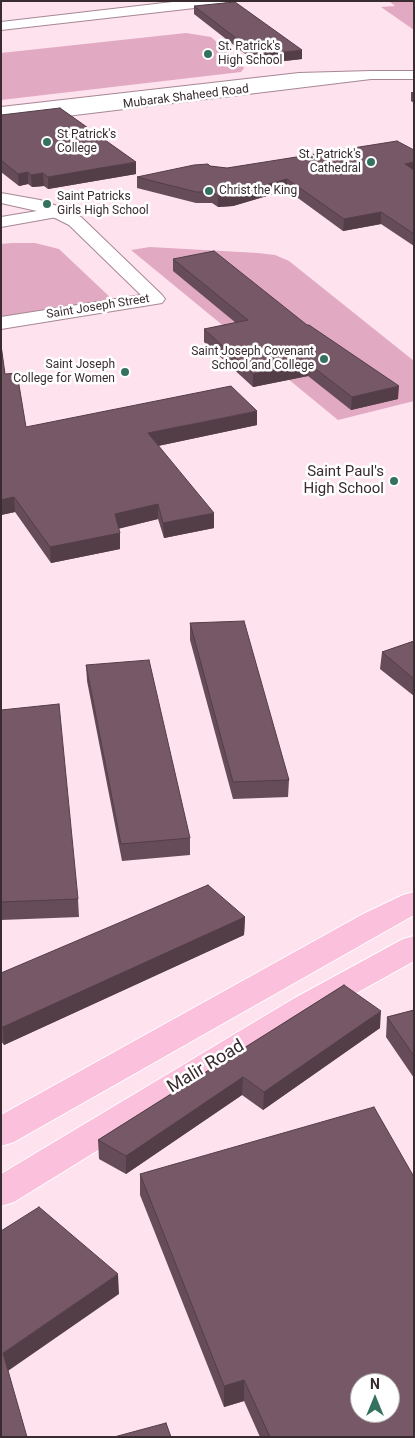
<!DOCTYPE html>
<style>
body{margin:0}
#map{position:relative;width:415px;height:1438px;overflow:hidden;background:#fee2ee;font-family:Roboto,sans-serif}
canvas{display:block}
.frame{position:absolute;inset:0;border:2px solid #392c31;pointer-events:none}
.north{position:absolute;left:350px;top:1373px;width:50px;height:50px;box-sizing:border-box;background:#fff;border:1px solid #b0abad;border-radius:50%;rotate:0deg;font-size:14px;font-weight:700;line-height:20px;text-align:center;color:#392c31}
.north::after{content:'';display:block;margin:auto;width:18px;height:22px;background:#34725f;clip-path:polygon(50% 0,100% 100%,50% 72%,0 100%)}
</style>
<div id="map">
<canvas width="415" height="1438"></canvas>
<div class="frame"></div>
<div class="north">N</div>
</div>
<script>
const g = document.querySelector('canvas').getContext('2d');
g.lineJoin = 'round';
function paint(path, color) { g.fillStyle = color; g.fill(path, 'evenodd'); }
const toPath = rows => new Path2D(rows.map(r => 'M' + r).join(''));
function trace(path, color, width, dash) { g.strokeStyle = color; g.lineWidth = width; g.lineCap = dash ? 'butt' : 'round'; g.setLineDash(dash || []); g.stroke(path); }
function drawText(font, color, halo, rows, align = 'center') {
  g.font = font + ' Roboto,sans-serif'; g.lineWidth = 5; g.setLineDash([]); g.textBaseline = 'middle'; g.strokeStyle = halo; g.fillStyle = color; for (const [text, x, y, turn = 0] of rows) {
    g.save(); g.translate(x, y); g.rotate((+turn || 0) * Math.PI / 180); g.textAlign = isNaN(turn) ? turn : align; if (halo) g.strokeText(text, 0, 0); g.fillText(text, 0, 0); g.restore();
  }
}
const green = toPath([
 [389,1,414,1,414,30,381,7,395,6],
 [186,33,211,37,242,64,244,68,241,72,1,100,1,53],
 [12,243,35,243,59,249,113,300,1,317,1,244],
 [150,247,258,253,275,255,289,261,414,361,414,401,338,420,131,250]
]);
const minor = toPath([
 [181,1,227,1,221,5,1,30,1,22,181,1],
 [57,207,81,217,162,295,165,299,162,303,1,329,1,317,141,295,69,225,51,216,48,212,51,208,57,207]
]);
const tertiary = toPath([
 [371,71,414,71,414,79,371,79,1,124,1,107,299,73,371,71],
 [1,193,40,200,63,208,66,212,63,216,57,217,1,227,1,217,37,211,1,203,1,193]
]);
const primary = toPath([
 [414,892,414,915,14,1142,1,1146,1,1115,363,914,403,895,414,892],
 [414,936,414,961,317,1015,14,1202,1,1206,1,1174,293,999,403,939,414,936]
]);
const wall = toPath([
 [194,6,302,59,258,64,194,14],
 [411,92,414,92,414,103,411,101],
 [1,115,136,174,48,189,44,186,32,187,28,184,19,186,1,172],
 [414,150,414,246,381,224,343,231,287,190,233,206,218,207,212,203,196,203,137,188,137,177,210,166,227,168],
 [173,259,398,399,351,410,308,376,253,387,204,342,204,329,236,323,173,271],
 [1,345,5,374,26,427,257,425,158,446,214,528,164,538,158,519,118,529,120,549,51,563,15,512,1,515],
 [190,623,289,780,288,797,233,799,190,640],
 [414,641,414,696,380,669,382,652],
 [86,665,190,838,190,855,122,861,87,681],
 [1,710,78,899,79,917,1,920],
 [245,917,244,935,4,1045,1,1041,1,973],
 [344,985,380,1028,263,1110,242,1095,126,1174,99,1159,98,1140],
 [414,1010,414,1078,386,1037,387,1017],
 [140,1174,414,1437,260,1437,244,1401,224,1407,140,1195]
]);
const shadedWall = toPath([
 [302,50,302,59,258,64,258,55],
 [136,162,136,174,48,189,48,177],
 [414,162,414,173,405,164],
 [28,172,28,184,19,186,18,174],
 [43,173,44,186,32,187,31,175],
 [287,179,287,190,233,206,218,207,218,196],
 [381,212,381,224,343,231,344,219],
 [308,363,308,376,253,387,253,374],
 [399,386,398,399,351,410,352,397],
 [257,411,257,425,148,448,148,433],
 [14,497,15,512,1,515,1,500],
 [158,504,158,519,116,529,115,514],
 [214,513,214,528,164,538,163,523],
 [120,533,120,549,51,563,50,547],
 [245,917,244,935,4,1045,3,1027],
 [381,1011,380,1028,263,1110,264,1092],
 [243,1077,242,1095,126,1174,126,1156],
 [118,1274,119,1294,5,1373,3,1353],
 [244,1380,244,1401,224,1407,224,1386]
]);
const building = toPath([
 [235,2,302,50,258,55,194,6,235,2],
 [60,108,136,162,48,177,43,173,31,175,28,172,18,174,1,160,1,115,60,108],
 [397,141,414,150,414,162,405,164,414,170,414,234,381,212,344,219,287,179,233,194,218,196,212,192,196,192,137,177,194,165,208,164,210,166,227,168,397,141],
 [214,251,307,325,309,325,399,386,352,397,308,363,253,374,204,329,248,320,173,259,214,251],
 [1,345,5,374,17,373,26,427,231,386,257,411,148,433,214,513,163,523,158,504,115,514,120,533,50,547,14,497,1,500,1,345],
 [244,621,289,780,233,782,190,623,244,621],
 [414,641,414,679,382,652,414,641],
 [149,660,190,838,121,844,86,665,149,660],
 [59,704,78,899,1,902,1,710,59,704],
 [208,885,245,917,3,1027,1,1025,1,973,208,885],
 [344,985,381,1011,264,1092,243,1077,126,1156,98,1140,344,985],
 [414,1010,414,1056,387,1017,414,1010],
 [374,1107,414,1177,414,1437,270,1437,244,1380,224,1386,140,1174,374,1107],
 [360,1383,390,1383,390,1413,360,1413,360,1383],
 [39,1207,118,1274,3,1353,27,1437,1,1437,1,1253,2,1252,1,1251,1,1231,39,1207],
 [166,1423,171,1437,114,1437,166,1423]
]);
const markers = [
 [208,54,5,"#34725f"],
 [47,142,5,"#34725f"],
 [371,162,5,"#34725f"],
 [209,191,5,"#34725f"],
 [47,204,5,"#34725f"],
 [324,359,5,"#34725f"],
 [125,372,5,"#34725f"],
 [394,481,5,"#34725f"]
];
const farPoinames = [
 ["St. Patrick's",218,47],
 ["High School",218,61],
 ["St Patrick's",57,135],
 ["College",57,149],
 ["St. Patrick's",361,155,"right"],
 ["Cathedral",361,169,"right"],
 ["Christ the King",219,191],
 ["Saint Patricks",57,197],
 ["Girls High School",57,211],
 ["Saint Joseph Covenant",314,352,"right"],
 ["School and College",314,366,"right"],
 ["Saint Joseph",115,365,"right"],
 ["College for Women",115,379,"right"]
];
const farStreetnames = [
 ["Mubarak Shaheed Road",186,97,-7],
 ["Saint Joseph Street",98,307,-9]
];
const poiNames = [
 ["Saint Paul's",384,472],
 ["High School",384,489]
];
const nearStreetnames = [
 ["Malir Road",206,1067,-31]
];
paint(green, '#e1a9c2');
trace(minor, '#a78795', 2);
trace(tertiary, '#a78795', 2);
trace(primary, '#fff', 2);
paint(minor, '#fff');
paint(tertiary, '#fff');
paint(primary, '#fbc0dc');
paint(wall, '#654c58');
paint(shadedWall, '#533e47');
paint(building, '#765866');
trace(building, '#533e47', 1);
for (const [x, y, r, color] of markers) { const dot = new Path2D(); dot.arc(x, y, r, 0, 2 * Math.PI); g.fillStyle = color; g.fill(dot); trace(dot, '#fff', 2); }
drawText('12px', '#392c31', '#fff', farPoinames, 'left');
drawText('12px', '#392c31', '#fff', farStreetnames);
drawText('15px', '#392c31', '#fff', poiNames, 'right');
drawText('18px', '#392c31', '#fff', nearStreetnames);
</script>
